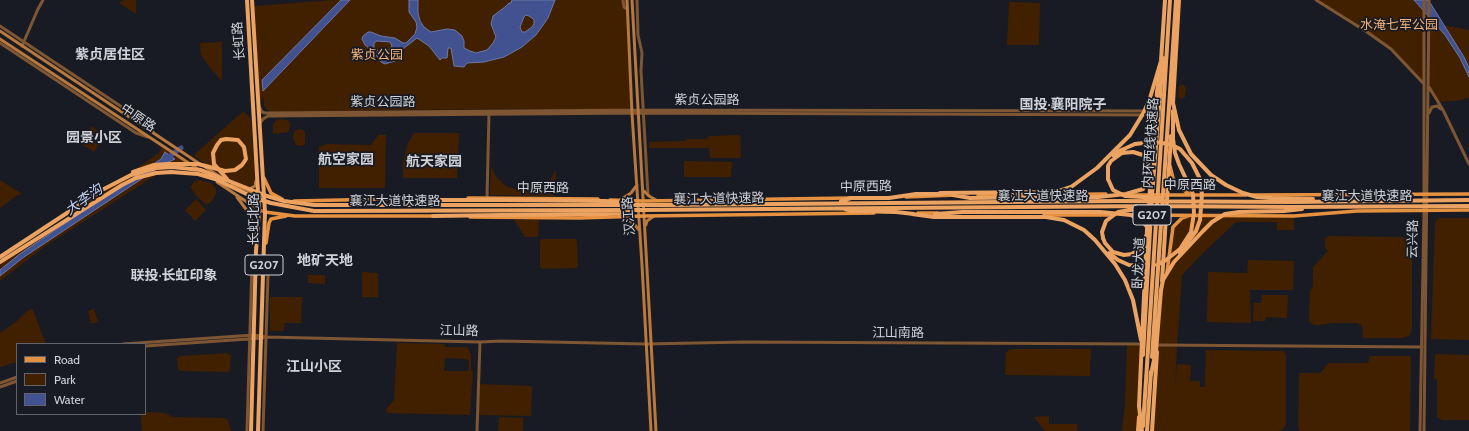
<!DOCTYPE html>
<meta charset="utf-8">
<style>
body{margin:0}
#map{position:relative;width:1469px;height:431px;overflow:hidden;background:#181b23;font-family:Cabin,sans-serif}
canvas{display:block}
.legend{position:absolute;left:16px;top:343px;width:130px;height:72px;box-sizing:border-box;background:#181b23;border:1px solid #62646b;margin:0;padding:5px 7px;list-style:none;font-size:12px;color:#d0d2d7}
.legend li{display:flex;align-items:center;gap:8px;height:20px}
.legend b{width:20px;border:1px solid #62646b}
</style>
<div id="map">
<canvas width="1469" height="431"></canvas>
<ul class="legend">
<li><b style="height:5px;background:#e69140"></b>Road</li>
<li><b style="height:11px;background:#412000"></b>Park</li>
<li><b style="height:11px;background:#42518f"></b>Water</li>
</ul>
</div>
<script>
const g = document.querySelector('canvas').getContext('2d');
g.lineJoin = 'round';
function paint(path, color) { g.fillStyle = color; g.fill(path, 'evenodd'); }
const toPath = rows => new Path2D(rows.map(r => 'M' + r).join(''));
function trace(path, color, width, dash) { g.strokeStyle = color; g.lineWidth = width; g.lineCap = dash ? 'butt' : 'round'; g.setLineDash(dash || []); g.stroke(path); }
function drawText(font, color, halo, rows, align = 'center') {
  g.font = font + ' Cabin,"Noto Sans SC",sans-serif'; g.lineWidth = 3.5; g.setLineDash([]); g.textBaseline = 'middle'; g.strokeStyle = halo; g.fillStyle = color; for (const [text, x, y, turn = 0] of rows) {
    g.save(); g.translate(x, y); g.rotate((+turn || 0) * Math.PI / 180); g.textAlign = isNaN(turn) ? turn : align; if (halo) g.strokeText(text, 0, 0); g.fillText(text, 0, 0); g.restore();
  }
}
const green = toPath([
 [124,0,136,0,136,14,119,3],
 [333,0,627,0,631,110,613,109,393,110,270,112,264,106,264,96,258,104,254,6],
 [1316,0,1424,0,1423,83,1391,49],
 [1429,1,1443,25,1469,30,1469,98,1455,101,1438,102,1428,86],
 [1009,2,1040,3,1039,45,1007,45],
 [222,42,222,81,211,69,201,55,200,43],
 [1182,84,1186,87,1185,97,1181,99,1178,96,1179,86],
 [243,112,246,113,251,120,255,178,254,183,250,187,238,186,195,157,195,154,240,114],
 [280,119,288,120,290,124,289,130,288,132,273,134,273,125,275,121],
 [91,126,105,135,94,152,80,143],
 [299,129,303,130,305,132,305,144,301,146,296,145,293,138,294,131],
 [414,133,459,133,457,178,403,178,403,163,407,145],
 [378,135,386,135,385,188,319,188,319,147,327,144,371,145],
 [740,135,741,158,710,158,709,148,649,148,649,142,685,141,687,139,706,139,709,136],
 [162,147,185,162,173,164,44,247,0,281,0,261,62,221,84,204,159,153],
 [684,161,732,162,731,177,684,177],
 [491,167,497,178,507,187,521,190,534,189,548,183,556,170,555,196,490,195],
 [0,180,22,194,16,196,0,208],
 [200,180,211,183,216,188,216,193,212,201,207,205,198,198,191,188,191,186,195,181],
 [196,199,206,210,195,221,185,210],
 [1191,214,1294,216,1294,230,1277,230,1277,222,1236,222,1203,253,1184,273,1182,276,1177,345,1175,390,1177,364,1191,365,1190,381,1200,381,1200,387,1205,387,1206,350,1283,351,1286,354,1286,425,1282,430,1278,431,1152,431,1162,289,1167,269,1173,227,1179,221],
 [1439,218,1469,218,1469,340,1431,339,1435,222],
 [539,219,538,237,525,237,514,220],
 [1329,236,1399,237,1403,237,1405,240,1408,251,1412,252,1412,326,1411,332,1409,336,1401,338,1363,338,1362,326,1357,323,1333,323,1319,325,1314,325,1311,323,1309,320,1310,291,1313,286,1313,267,1328,251,1325,248,1325,239],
 [542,239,575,239,577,241,578,266,576,268,542,269,540,267,540,241],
 [1248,260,1294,261,1293,290,1250,290,1251,323,1207,322,1208,272,1247,273],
 [362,272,378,273,378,297,362,297],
 [308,275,325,275,325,284,308,283],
 [1262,295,1288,295,1287,318,1266,317,1265,321,1253,321,1254,303,1261,303],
 [270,297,302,297,301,323,285,323,284,329,283,331,270,331],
 [31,309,33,310,46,344,17,344,17,362,0,367,0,333,17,321,26,312],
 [94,309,98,322,91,324,88,311],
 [397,343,445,344,445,347,467,347,471,355,471,371,473,371,470,415,387,413,386,409,394,400],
 [445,358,466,359,469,361,468,371,444,371],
 [1127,344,1144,344,1137,431,1122,431,1125,405],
 [1014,349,1091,349,1090,376,1005,375,1006,353,1009,350],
 [228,353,231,356,230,370,228,372,180,371,178,369,177,358,180,356],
 [1435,354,1469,355,1469,420,1442,420,1437,417,1437,380,1434,378],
 [1370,356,1410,356,1411,358,1410,431,1299,431,1298,425,1299,373,1320,373,1329,363,1368,363],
 [478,384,532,386,531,416,477,415],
 [145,412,166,413,172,417,224,418,228,420,231,431,142,431,141,414,145,414],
 [1049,416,1049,424,1077,424,1077,431,1045,431,1034,417],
 [499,417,523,418,523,431,498,431]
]);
const water = toPath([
 [341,0,350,0,263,91,262,80,341,0],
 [409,0,418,0,418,13,420,21,424,27,431,32,447,29,455,30,462,36,464,41,464,48,470,51,476,53,487,50,493,43,496,37,491,24,493,16,505,7,509,3,511,3,512,0,555,0,548,18,536,35,522,47,504,57,484,62,467,63,464,67,454,66,451,48,448,48,447,58,442,58,440,60,429,46,417,38,404,48,395,61,385,64,381,62,374,52,365,45,362,39,363,36,368,32,371,32,381,36,395,38,403,43,406,43,415,34,417,27,416,22,409,12,409,0],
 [526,15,529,16,532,18,534,20,534,24,532,27,525,32,522,32,520,27,524,17,526,15],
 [377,41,390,42,392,46,388,51,380,52,374,48,374,43,377,41],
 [1414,0,1427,0,1429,1,1464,57,1469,68,1469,77,1460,58,1445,35,1414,0],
 [165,152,175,159,164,164,24,257,0,276,0,270,21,253,161,159,165,152]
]);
const river = toPath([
 [164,160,181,148]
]);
const tertiary = toPath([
 [623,0,624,7,627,9],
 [637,0,638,35,642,53,641,71,648,195],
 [1316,0,1367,32,1391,49,1423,83],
 [0,26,146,123,153,132],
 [0,43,136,133,148,137],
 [22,46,38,9,43,0],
 [1429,87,1443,110,1469,164],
 [259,106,262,112,265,113,643,110,1158,111],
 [1429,113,1432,107,1437,106,1441,109],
 [260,123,263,119,268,116,389,115,643,113,1157,115],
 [487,198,489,113],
 [123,344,254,335,266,337,480,342,501,341,646,344,745,342,1142,344],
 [1158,345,1422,347],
 [145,346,263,338],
 [0,383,17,377],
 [0,387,17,381],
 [247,431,252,263,255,256],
 [263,431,268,275,264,263],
 [477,431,480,342],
 [1420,431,1424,211,1424,0],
 [1424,431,1429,0]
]);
const secondary = toPath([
 [627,0,632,114,642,265,651,431],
 [632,0,656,431],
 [0,31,200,164],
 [0,39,207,175],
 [205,167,219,176],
 [217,182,259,210,265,212],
 [232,184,264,197],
 [249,189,255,186,256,181],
 [644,191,649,196,656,200],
 [237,197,248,212,253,223,255,240],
 [620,200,631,193,637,185],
 [624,218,628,219,634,224,639,230],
 [646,225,647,221,654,216]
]);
const primary = toPath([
 [1170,166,1173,178,1177,185,1189,194],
 [264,178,271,193,282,199],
 [978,195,1106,194],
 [1130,195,1246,195],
 [1252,195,1469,194],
 [906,197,956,195],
 [468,198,598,199],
 [610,200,644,201,850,198],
 [294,201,388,199,432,200],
 [265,212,295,216,436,216],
 [918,213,938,213],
 [1044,215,1112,215],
 [1130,215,1294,216,1357,211,1469,210],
 [470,217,579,218,644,216,874,213],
 [266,243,269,223,271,219,286,216],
 [1167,272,1173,227,1182,218,1188,216]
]);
const trunk = toPath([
 [247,0,259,210,256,251,251,431],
 [252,0,265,212,258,431],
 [1171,77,1176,0],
 [1165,79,1170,0],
 [1157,92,1160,69],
 [1113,155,1117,152,1135,144],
 [214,164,227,179],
 [1108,179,1108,166,1111,161,1122,153,1133,152,1143,155,1146,159],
 [1038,197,1098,197,1126,194,1143,189,1151,174],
 [431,200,505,200],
 [1038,212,1100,212,1131,215,1143,222,1148,228],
 [433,216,504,215],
 [1103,238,1105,243,1113,252,1124,255,1132,254,1141,248,1144,244,1146,236],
 [1180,253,1196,231],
 [1162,281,1171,136],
 [1143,355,1152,195,1163,58],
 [1143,426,1147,365],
 [1138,431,1139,417],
 [1147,431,1151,372],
 [1152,431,1157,352]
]);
const trunkBridge = toPath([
 [1179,0,1173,103,1179,130,1191,154,1211,175,1226,185,1243,193,1257,197,1272,198,1313,199],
 [1135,144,1152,142,1170,144,1180,149,1192,163,1200,179,1202,194,1200,220,1196,231],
 [1146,159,1150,171],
 [133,172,154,165,167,164,198,164,225,171,235,170,242,165,246,159,244,147,238,140,226,139,221,140,217,145,213,153,214,164],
 [1108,179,1113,190,1125,196,1160,198],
 [940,193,1042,192,1059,191,1071,187,1097,168,1130,135,1144,112,1150,98,1161,61,1165,0],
 [953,195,970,198,1038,197],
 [505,200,605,201,618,202],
 [841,201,851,198,889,198,916,194,942,194],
 [845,209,852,211,896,212,914,214],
 [912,214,934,217,1046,217,1064,220,1084,230,1095,240,1115,264,1125,280,1133,300,1141,340],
 [935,214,963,212,1038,212],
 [504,215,606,214,620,213],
 [1103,238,1102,232,1106,221,1118,212,1130,210,1159,208],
 [1109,253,1118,260,1129,265,1148,266],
 [0,257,102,190,131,175,156,168,172,167,201,170,267,196,284,201,314,205,665,205,1118,201,1291,202,1469,200],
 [0,262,122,185,136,178,156,173,171,172,198,174,215,179,255,198,271,203,314,211,639,210,1149,206,1290,207,1469,206],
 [1157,265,1166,260,1180,249,1191,232,1194,213,1193,194,1179,164,1175,153,1173,139,1173,111],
 [1152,357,1171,77],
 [1147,365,1165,79],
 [1151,374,1156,351,1161,290,1163,280,1174,262,1203,231,1212,222,1225,214,1239,212,1284,211,1302,209],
 [1142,431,1139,406,1147,230,1157,92]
]);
const shields = [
 [1152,215,38],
 [264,265,38]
];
const shieldNames = [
 ["G207",1152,215],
 ["G207",264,265]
];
const parkNames = [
 ["水淹七军公园",1399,25],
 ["紫贞公园",377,55]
];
const streetNames = [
 ["长虹路",239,41,-94],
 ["紫贞公园路",707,100],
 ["紫贞公园路",383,102],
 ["中原路",138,118,34],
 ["内环西线快速路",1151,143,-86],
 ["中原西路",1190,185],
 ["中原西路",866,187,-1],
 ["中原西路",543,188],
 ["襄江大道快速路",1043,196],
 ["襄江大道快速路",1367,196],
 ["襄江大道快速路",719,199,-1],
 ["襄江大道快速路",395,201],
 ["汉江路",629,216,-94],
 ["长虹北路",254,219,-90],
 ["云兴路",1413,239,-89],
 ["卧龙大道",1139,263,-87],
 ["江山路",459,331,1],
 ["江山南路",898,333]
];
const neighbourhoodNames = [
 ["紫贞居住区",110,55],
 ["国投·襄阳院子",1063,105],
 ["园景小区",94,138],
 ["航空家园",346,160],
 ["航天家园",434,162],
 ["地矿天地",325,261],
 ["联投·长虹印象",174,276],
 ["江山小区",314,367]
];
const waterNames = [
 ["大李沟",84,200,-35]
];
paint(green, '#412000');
paint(water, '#42518f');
trace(water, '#6d78a5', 1);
trace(river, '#42518f', 5);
trace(tertiary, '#7f5633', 3);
trace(secondary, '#b9783c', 3);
trace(primary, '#e69140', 3.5);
trace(trunk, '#eca361', 4);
trace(trunkBridge, '#eca361', 4);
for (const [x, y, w] of shields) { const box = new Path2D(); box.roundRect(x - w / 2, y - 10, w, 20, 3); g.fillStyle = '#181b23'; g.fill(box); trace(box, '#d0d2d7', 1); }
drawText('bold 12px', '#d0d2d7', null, shieldNames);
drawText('13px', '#f4b178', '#181b23', parkNames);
drawText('13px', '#d0d2d7', '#181b23', streetNames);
drawText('bold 14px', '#d0d2d7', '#181b23', neighbourhoodNames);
drawText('italic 14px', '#c2cdf3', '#181b23', waterNames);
</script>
